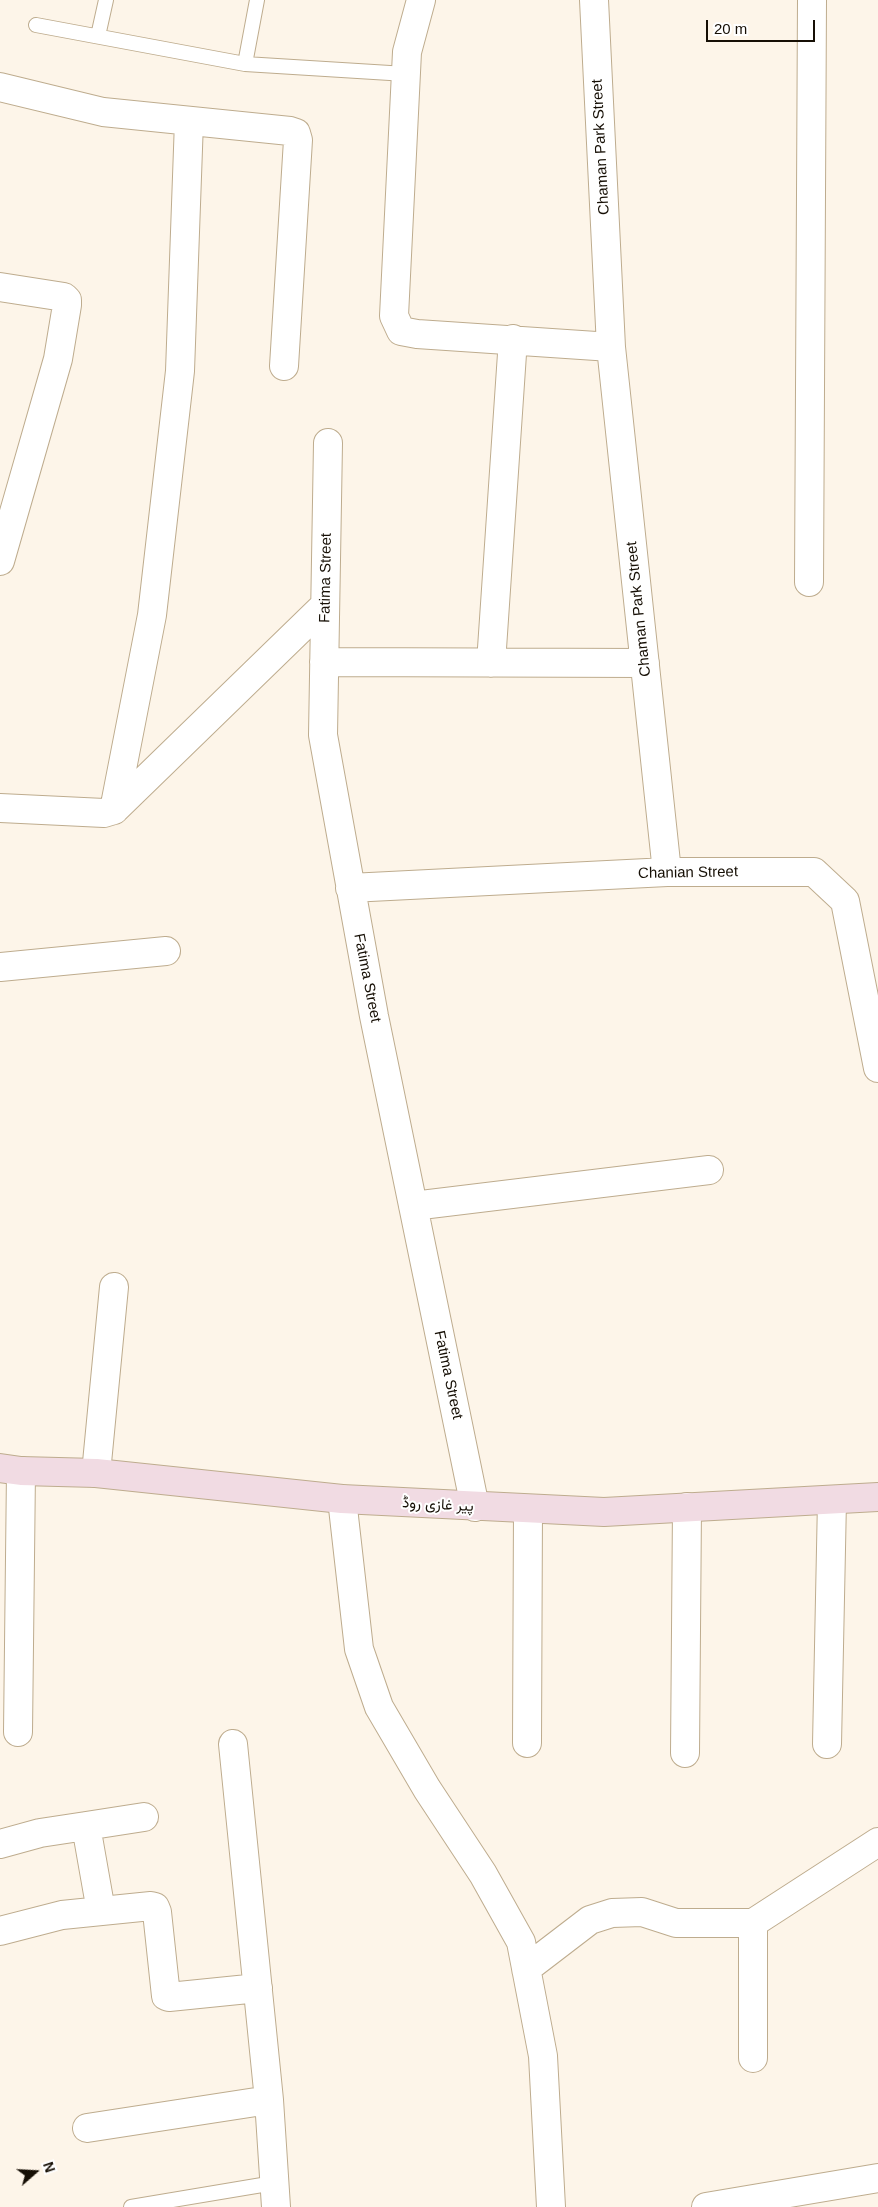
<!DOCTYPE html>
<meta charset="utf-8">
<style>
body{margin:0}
#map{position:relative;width:878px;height:2207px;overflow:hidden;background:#fdf5e9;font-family:Arial,sans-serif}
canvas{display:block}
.north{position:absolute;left:10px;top:2147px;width:50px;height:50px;-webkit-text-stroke:4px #fff;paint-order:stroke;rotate:71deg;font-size:14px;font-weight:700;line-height:20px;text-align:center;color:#160f05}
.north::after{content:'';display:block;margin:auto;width:18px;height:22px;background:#160f05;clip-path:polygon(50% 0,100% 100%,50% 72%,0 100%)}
.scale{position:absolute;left:706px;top:20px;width:109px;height:22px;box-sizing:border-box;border:2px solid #160f05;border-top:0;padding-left:6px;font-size:15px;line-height:18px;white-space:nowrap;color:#160f05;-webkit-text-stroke:4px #fff;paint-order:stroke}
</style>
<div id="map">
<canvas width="878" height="2207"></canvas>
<div class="north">N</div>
<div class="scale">20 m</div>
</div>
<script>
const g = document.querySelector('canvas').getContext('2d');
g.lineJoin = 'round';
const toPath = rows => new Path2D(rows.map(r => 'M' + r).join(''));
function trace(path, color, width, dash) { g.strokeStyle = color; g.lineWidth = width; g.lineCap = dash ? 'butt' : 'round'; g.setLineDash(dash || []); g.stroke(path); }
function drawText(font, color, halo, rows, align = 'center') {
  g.font = font + ' Arial,Vazirmatn,sans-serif'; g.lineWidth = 4; g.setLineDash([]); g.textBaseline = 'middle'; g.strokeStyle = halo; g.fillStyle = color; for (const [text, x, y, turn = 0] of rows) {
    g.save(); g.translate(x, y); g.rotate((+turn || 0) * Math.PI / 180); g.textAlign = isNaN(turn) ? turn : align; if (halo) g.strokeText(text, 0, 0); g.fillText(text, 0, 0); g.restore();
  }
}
const lane = toPath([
 [36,25,245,64,406,74],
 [98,36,106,0],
 [245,64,257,0],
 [131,2207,274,2183]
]);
const street = toPath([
 [421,0,407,52,394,316,401,331,417,334,611,347],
 [594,0,611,347,667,872],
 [0,87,103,112,290,131,296,133,298,140,284,366],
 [0,287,64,297,67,300,67,305,58,359,0,561],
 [328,443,323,735,374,1016,475,1507],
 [809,582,812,0],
 [324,662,645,663],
 [491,663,513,339],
 [0,808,104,813,114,810,152,615,180,371,189,121],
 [114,810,325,605],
 [350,888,667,872,814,872,845,901,878,1068],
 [0,967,166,951],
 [413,1206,709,1170],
 [96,1473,114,1287],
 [342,1499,359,1649,379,1707,427,1789,483,1874,521,1942,543,2056,551,2207],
 [18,1732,21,1471],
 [527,1743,528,1509],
 [233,1744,269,2100,276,2207],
 [827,1744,832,1500],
 [685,1753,687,1507],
 [0,1844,40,1833,86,1826],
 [101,1911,86,1826,144,1817],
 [753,1923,753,2058],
 [0,1931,62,1915,151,1906,155,1907,157,1912,166,1996,169,1997,258,1988],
 [526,1969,590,1920,612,1913,642,1912,676,1923,753,1923,878,1842],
 [87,2128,269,2100],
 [706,2207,878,2178]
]);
const secondary = toPath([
 [0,1468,21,1471,96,1473,342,1499,604,1512,878,1497]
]);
const streetNames = [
 ["Chaman Park Street",601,147,-93],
 ["Fatima Street",326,578,-89],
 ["Chaman Park Street",639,609,-96],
 ["Chanian Street",688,873,-1],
 ["Fatima Street",367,978,79],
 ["Fatima Street",448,1375,78],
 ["پیر غازی روڈ",438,1505,3]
];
trace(lane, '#beac8e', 16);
trace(street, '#beac8e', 30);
trace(secondary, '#beac8e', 30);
trace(lane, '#fff', 14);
trace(street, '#fff', 28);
trace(secondary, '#f1dbe3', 28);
drawText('15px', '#160f05', '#fff', streetNames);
</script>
